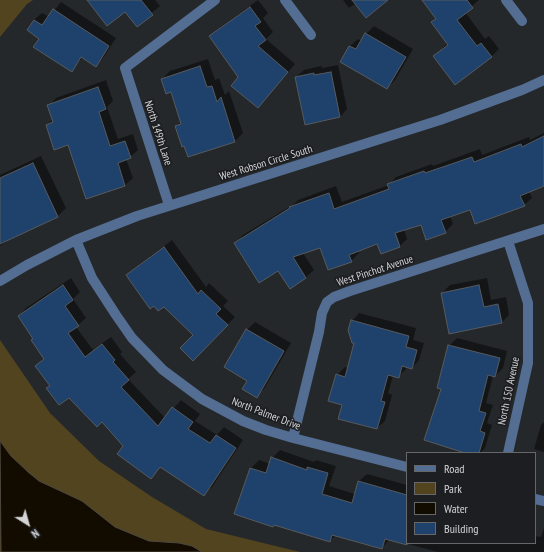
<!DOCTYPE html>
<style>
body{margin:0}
#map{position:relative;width:544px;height:552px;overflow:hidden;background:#25282b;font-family:"PT Sans Narrow",sans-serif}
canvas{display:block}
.legend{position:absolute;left:406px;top:452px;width:130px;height:92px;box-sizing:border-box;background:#1c1e21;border:1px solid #656769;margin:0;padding:5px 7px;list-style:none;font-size:12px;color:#d3d4d6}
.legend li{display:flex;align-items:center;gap:8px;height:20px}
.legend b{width:20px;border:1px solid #656769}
.north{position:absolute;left:8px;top:504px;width:40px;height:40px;-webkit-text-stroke:3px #1c1e21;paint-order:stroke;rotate:143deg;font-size:11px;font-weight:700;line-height:16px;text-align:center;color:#d3d4d6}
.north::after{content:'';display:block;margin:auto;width:14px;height:18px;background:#d3d4d6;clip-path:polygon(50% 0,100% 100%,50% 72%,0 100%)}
</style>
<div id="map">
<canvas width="544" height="552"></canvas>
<ul class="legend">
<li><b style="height:5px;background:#536e92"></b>Road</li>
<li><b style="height:11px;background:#534420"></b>Park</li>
<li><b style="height:11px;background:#120b00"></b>Water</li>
<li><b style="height:11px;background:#1f426d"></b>Building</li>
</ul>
<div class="north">N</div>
</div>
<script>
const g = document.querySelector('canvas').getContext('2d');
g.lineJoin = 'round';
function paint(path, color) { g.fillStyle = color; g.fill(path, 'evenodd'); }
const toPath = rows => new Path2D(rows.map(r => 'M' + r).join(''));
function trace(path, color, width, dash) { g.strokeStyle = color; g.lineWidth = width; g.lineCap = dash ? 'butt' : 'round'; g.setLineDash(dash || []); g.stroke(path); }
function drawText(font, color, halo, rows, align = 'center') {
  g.font = font + ' "PT Sans Narrow",sans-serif'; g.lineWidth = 3.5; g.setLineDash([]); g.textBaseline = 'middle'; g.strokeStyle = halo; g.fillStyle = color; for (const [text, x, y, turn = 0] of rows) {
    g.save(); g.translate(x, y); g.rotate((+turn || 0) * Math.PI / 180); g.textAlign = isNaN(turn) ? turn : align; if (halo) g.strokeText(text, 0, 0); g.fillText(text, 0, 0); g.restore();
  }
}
const green = toPath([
 [0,0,33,0,27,4,0,37],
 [0,340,50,413,99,461,152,497,206,529,300,552,0,552]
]);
const water = toPath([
 [0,441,11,456,28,472,39,481,82,501,115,527,149,541,179,543,192,546,202,552,1,552,0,441]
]);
const shadow = toPath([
 [92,0,155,0,160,6,137,25,125,10],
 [258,0,268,13,263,18,273,32,266,39,295,64,265,99,240,77,210,36,218,29],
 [343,0,387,0,356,3,349,8],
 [423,0,479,0,465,12,485,39,489,36,499,49,491,57,434,56,448,43,432,22,436,18],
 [61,2,116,38,103,58,96,65,83,57,71,70,40,38,34,20,42,13,49,17],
 [374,26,413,49,395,80,387,88,341,62,350,46,358,39,362,41,366,34],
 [208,59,215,80,219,78,225,95,229,91,243,133,235,141,189,156,176,127,182,121,172,91,162,79,170,71],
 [338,65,347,109,340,117,296,77,304,70,321,66,322,68],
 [106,80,113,101,107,107,118,139,133,134,138,150,130,157,126,159,133,178,125,185,87,198,69,144,47,125,53,119,49,106,56,98],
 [544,133,544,179,529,191,532,198,524,205,470,208,450,216,453,224,445,232,421,223,404,229,407,239,399,247,378,243,358,250,359,253,351,261,321,247,303,253,314,270,306,277,290,287,279,269,235,243,243,235,294,204,298,200,336,186,342,202,389,185,396,177,432,164,433,166,480,149,482,155,529,137,530,140],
 [394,228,400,244,397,244,392,229],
 [41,156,66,208,58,216,16,235,0,246,0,175],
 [172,240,206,287,209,283,228,301,223,306,235,317,193,359,194,335,164,306,127,275,135,268],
 [71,278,80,292,73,299,86,318,76,327,93,350,111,337,122,352,120,354,136,372,128,379,165,418,181,400,200,414,195,421,217,435,224,427,243,440,212,487,204,494,161,466,150,478,125,446,102,421,69,396,51,385,36,366,44,358,34,339,19,316,26,308],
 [487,278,491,300,506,297,509,315,501,323,442,293,450,285],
 [359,313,416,328,413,340,424,343,419,360,412,368,407,367,406,369,398,377,393,376,388,393,392,395,385,421,377,428,344,404,337,375,345,367,348,368,355,343,352,321],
 [255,322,291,343,264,389,256,396,249,380,247,330],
 [457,338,507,351,503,368,495,376,493,376,486,403,493,405,487,423,492,425,485,448,480,453,469,453,442,388,449,346],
 [544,422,544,452,534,449,541,425],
 [280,450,314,462,316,460,336,466,329,486,355,494,359,481,367,474,407,485,407,543,535,543,535,536,541,537,544,528,544,552,438,552,390,539,382,548,336,535,330,541,275,524,273,526,235,513,251,468,259,460,270,464,272,458]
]);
const building = toPath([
 [87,0,141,0,153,15,137,27,125,12,107,26,87,0],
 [352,0,388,0,366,18,352,0],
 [422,0,467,0,473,8,457,20,477,46,481,43,492,57,455,85,433,56,448,45,431,22,436,19,422,0],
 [250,7,261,22,255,26,266,40,258,46,288,72,258,108,231,86,238,77,209,36,250,7],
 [53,9,109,46,96,67,81,57,72,72,33,47,39,39,27,30,34,20,42,25,53,9],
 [365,33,406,57,387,89,340,62,349,46,356,49,365,33],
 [200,66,207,87,212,86,217,102,221,97,235,142,188,157,184,146,182,147,175,126,181,124,171,92,166,94,161,79,200,66],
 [331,72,340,117,305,125,295,77,314,73,314,75,331,72],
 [98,87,106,109,99,112,110,146,125,141,131,158,118,163,125,186,86,199,68,145,54,150,46,125,53,122,47,105,98,87],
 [544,136,544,186,520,196,525,206,475,224,470,210,441,220,446,233,426,240,421,225,395,233,400,247,381,254,377,244,349,255,352,262,328,270,320,248,293,257,306,278,290,289,278,271,259,283,234,243,290,208,289,207,329,193,334,209,389,189,387,184,424,171,425,173,472,157,474,162,521,144,522,147,544,136],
 [33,163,58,217,0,244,0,178,33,163],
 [164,247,198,294,201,290,221,309,216,314,228,325,193,361,180,348,193,335,164,307,158,311,154,306,150,309,126,275,164,247],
 [63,285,73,300,65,306,79,326,68,333,85,357,102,344,115,360,113,362,129,380,121,387,158,426,172,407,193,422,188,429,210,443,216,435,236,448,204,496,160,467,151,479,117,454,123,446,102,422,97,427,69,398,59,405,46,388,50,386,35,366,44,359,31,340,33,339,18,316,63,285],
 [479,285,484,307,498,304,502,323,449,334,441,293,479,285],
 [351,320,409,336,406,347,417,350,412,369,402,366,399,378,388,375,381,401,385,402,377,429,338,419,342,405,328,401,336,374,345,377,354,343,352,343,348,330,351,320],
 [246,329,284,351,257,398,242,389,247,381,224,367,246,329],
 [448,345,500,358,495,377,488,375,479,411,486,413,480,431,485,433,479,453,465,453,424,440,441,389,437,388,448,345],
 [271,457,307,470,307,467,328,473,322,494,352,503,358,481,407,495,407,545,385,539,382,549,332,535,330,542,274,525,273,527,234,514,250,468,266,473,271,457]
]);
const minor = toPath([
 [285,0,311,35],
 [506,0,522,21],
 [169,205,125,68,215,0],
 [76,240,92,278,116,315,132,338,163,370,202,399,243,421,266,430,293,438,407,467],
 [0,281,27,265,76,240,137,216,440,120,522,90,544,80],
 [293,438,319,332,322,313,327,302,334,297,350,291,544,229],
 [508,453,528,363,528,303,508,241],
 [535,499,544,501]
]);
const streetNames = [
 ["North 149th Lane",158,133,72],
 ["West Robson Circle South",266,163,-17],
 ["West Pinchot Avenue",375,271,-18],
 ["North 150 Avenue",509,391,-78],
 ["North Palmer Drive",266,414,21]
];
paint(green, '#534420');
paint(water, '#120b00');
trace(water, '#4c4740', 1);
paint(shadow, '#0007');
paint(building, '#1f426d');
trace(building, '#575a5d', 1);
trace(minor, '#536e92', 10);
drawText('11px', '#d3d4d6', '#1c1e21', streetNames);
</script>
